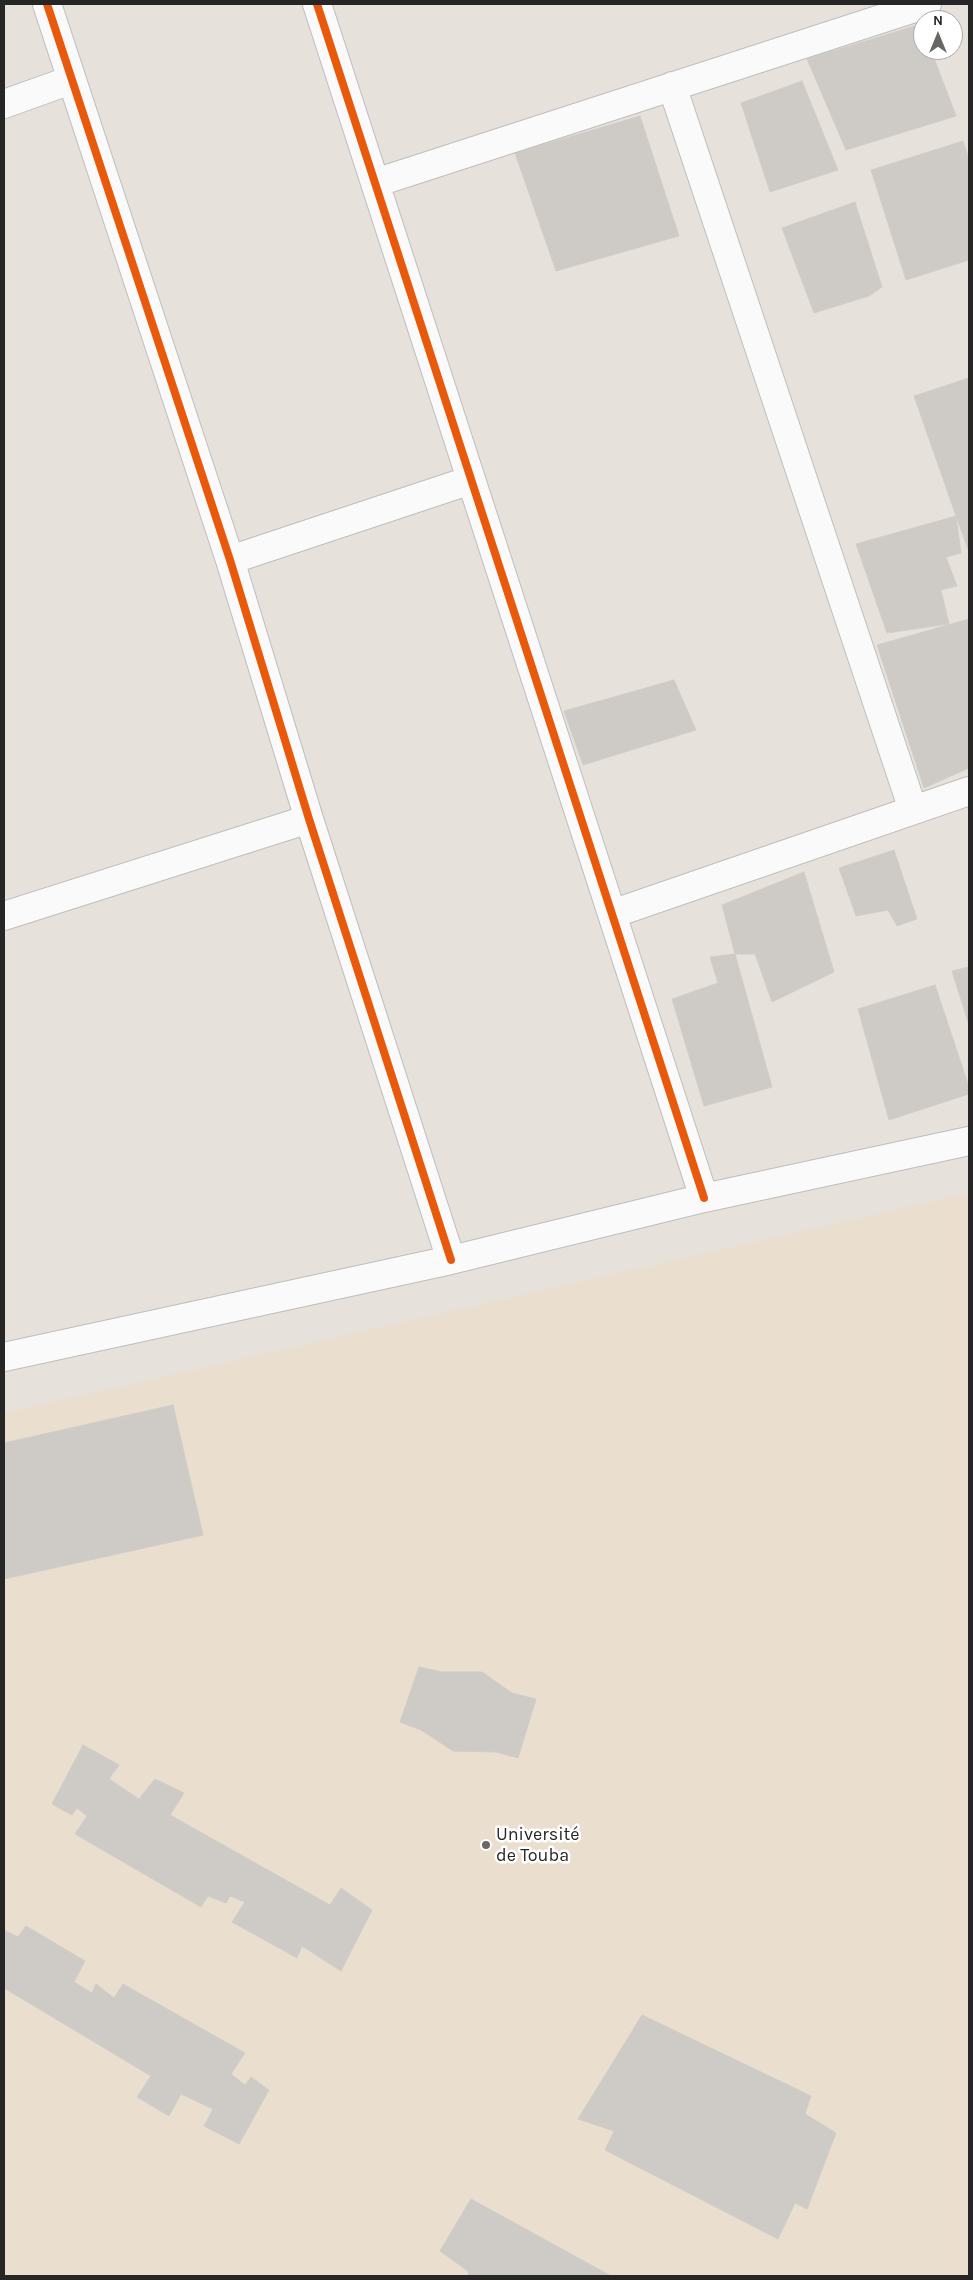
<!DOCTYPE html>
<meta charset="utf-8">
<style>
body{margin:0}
#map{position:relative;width:973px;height:2280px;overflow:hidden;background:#e6e1db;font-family:Karla,sans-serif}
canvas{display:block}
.frame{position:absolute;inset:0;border:5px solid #262626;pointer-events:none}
.north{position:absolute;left:913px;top:10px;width:50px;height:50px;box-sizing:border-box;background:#fff;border:1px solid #a8a8a8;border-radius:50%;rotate:0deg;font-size:14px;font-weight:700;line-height:20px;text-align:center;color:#262626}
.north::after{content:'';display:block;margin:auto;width:18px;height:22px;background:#696765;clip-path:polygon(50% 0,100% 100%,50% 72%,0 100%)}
</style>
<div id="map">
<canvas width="973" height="2280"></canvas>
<div class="frame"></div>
<div class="north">N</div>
</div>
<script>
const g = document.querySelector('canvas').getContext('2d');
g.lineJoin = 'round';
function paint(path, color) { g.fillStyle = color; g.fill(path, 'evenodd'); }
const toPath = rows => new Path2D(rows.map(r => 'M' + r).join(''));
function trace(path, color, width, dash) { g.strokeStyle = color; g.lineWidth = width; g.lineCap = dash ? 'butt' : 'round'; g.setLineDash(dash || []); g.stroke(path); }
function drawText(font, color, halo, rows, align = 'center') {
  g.font = font + ' Karla,sans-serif'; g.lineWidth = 5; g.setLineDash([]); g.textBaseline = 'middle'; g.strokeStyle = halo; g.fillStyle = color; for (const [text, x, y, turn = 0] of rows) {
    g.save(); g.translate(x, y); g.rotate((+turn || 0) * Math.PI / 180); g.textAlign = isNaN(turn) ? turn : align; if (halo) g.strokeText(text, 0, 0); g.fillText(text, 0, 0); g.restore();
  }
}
const education = toPath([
 [969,1193,969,2276,4,2276,4,1413]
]);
const building = toPath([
 [921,24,923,50,931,50,956,116,846,150,807,59,921,24],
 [802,81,838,170,770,192,741,103,802,81],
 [640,116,679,236,556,271,515,153,640,116],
 [963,141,969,159,969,260,906,280,871,170,963,141],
 [855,202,882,287,869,296,814,313,782,228,855,202],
 [969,378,969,511,956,516,914,396,969,378],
 [969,511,969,552,956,516,969,511],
 [956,516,961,553,946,557,957,586,941,590,949,624,887,633,856,544,956,516],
 [969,619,969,768,924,788,877,645,969,619],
 [674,680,696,730,583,765,564,711,674,680],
 [894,850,917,919,897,926,888,910,856,916,839,868,894,850],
 [804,872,834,972,772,1002,755,954,735,954,722,905,804,872],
 [735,954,772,1087,704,1106,672,999,718,983,710,957,735,954],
 [969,967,969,1025,952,971,969,967],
 [935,985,969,1087,969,1094,889,1120,858,1009,935,985],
 [173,1405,203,1535,4,1579,4,1443,173,1405],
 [419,1667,442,1672,482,1672,512,1693,536,1699,518,1758,496,1752,453,1751,421,1730,400,1722,419,1667],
 [83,1745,119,1765,109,1779,139,1799,155,1779,184,1793,170,1815,330,1905,341,1888,372,1910,341,1971,302,1946,297,1958,232,1922,245,1902,230,1896,226,1903,208,1896,201,1907,75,1834,87,1816,77,1808,72,1815,52,1804,83,1745],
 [26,1926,85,1961,74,1982,92,1993,96,1984,114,1998,123,1984,245,2053,231,2074,245,2085,251,2077,269,2090,239,2144,204,2126,213,2109,181,2094,169,2116,137,2097,151,2076,4,1988,4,1930,18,1937,26,1926],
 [642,2015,811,2096,805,2114,836,2133,807,2209,795,2203,778,2239,605,2150,614,2131,578,2119,642,2015],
 [471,2199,611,2276,467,2276,469,2272,440,2251,471,2199]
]);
const minor = toPath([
 [47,4,230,560,309,819,451,1260],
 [317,4,704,1198],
 [672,86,913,810],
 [4,104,71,80],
 [375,183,927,4],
 [230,560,471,480],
 [612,914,969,791],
 [4,916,309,819],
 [4,1357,451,1260,704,1198,969,1141]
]);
const cycleway = toPath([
 [47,4,230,560,309,819,451,1260],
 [317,4,704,1198]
]);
const markers = [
 [486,1845,5,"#696765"]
];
const poiNames = [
 ["Université",496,1835],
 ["de Touba",496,1856]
];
paint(education, '#eadfce');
paint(building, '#cecbc7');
trace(building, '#d1cdc8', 1);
trace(minor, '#bfbdbd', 30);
trace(minor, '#fbfafa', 28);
trace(cycleway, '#e8590c', 8);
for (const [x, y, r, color] of markers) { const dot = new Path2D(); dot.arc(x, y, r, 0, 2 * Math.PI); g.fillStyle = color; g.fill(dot); trace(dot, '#fff', 2); }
drawText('18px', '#262626', '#fff', poiNames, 'left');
</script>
